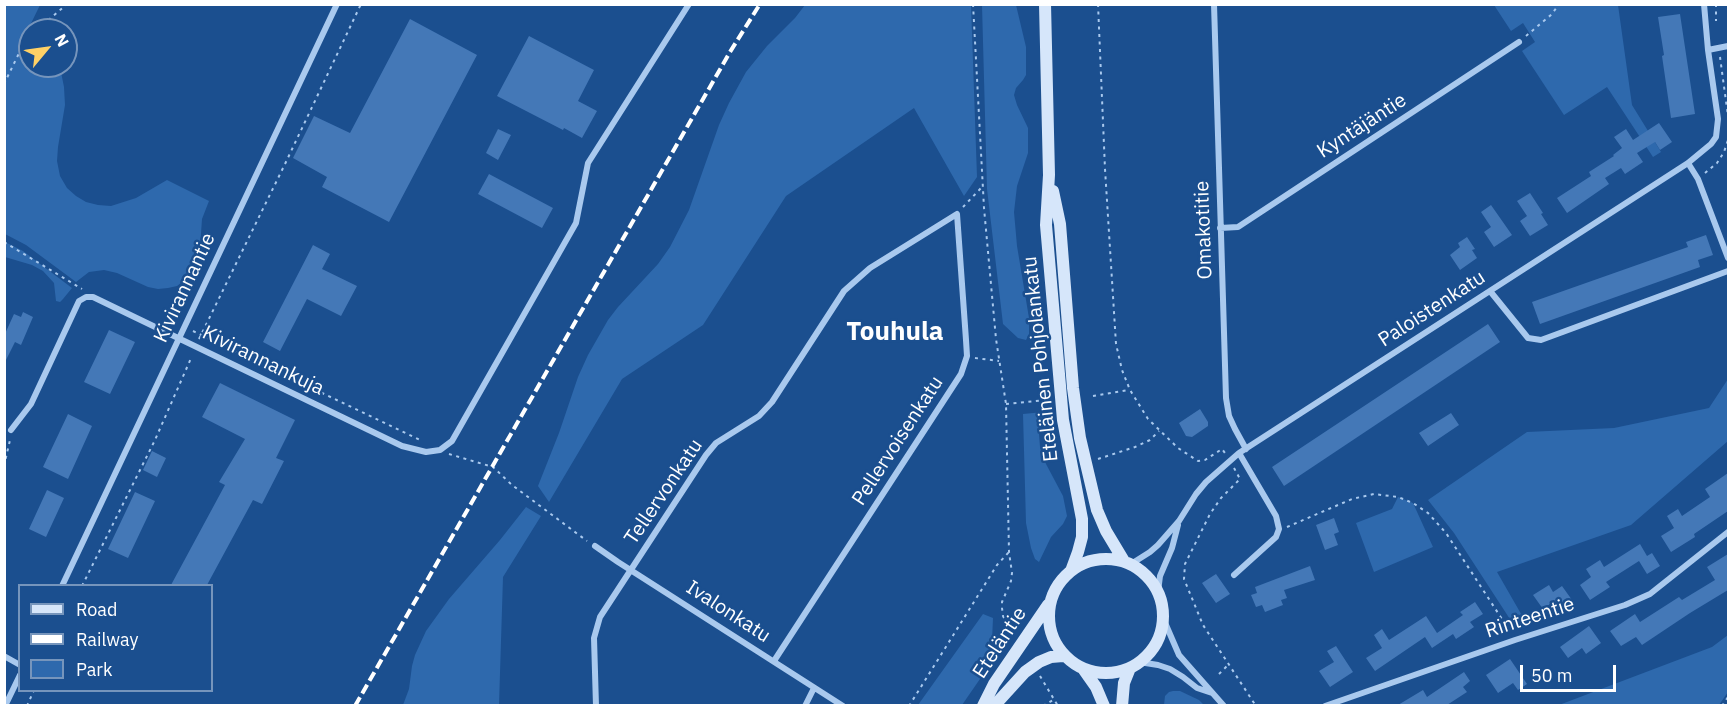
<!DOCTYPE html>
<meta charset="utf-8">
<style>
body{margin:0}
#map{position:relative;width:1733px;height:710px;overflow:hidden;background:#1b4f8f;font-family:"IBM Plex Sans",sans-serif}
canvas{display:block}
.frame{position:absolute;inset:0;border:6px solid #fff;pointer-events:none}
.legend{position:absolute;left:18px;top:584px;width:195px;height:108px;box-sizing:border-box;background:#1b4f8f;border:2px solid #7695bc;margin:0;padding:8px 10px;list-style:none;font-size:18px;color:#fff}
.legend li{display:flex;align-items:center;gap:12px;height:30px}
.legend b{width:30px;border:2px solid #7695bc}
.north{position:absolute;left:18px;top:18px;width:60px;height:60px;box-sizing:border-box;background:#1b4f8f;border:2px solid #7695bc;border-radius:50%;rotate:61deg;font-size:16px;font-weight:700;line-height:24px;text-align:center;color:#fff}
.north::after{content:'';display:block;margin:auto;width:21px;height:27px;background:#ffd166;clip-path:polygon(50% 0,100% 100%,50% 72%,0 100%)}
.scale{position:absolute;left:1520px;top:665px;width:96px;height:27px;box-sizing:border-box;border:3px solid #fff;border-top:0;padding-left:8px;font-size:18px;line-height:21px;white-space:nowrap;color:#fff;-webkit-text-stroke:4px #1b4f8f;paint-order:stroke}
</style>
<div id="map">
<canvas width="1733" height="710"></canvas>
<div class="frame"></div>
<ul class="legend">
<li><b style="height:8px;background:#d6e6fa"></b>Road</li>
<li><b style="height:8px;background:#fff"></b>Railway</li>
<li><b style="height:16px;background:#2e69ad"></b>Park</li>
</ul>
<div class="north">N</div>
<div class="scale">50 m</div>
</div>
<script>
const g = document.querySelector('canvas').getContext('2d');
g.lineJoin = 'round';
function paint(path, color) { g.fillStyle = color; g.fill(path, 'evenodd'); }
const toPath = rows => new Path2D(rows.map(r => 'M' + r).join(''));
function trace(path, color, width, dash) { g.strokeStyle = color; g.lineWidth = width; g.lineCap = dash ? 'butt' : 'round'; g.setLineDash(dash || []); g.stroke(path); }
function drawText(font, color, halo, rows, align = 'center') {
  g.font = font + ' "IBM Plex Sans",sans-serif'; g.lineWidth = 5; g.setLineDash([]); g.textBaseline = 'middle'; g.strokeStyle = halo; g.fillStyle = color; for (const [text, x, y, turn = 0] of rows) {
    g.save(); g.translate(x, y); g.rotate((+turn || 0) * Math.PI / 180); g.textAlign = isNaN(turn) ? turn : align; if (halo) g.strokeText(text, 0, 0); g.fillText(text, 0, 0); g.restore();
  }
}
const green = toPath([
 [4,5,40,5,20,46,30,52,30,66,53,66,61,72,64,87,65,105,58,147,57,161,60,176,67,188,76,196,86,202,98,205,111,206,136,198,167,180,209,201,202,219,200,248,197,263,185,280,177,286,168,288,158,289,148,287,117,273,104,270,89,272,76,282,26,245,5,234],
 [805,5,971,5,977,177,964,196,914,108,786,196,703,325,622,379,549,502,538,486,559,433,578,377,588,355,608,320,618,307,658,264,670,247,689,210,719,125,729,103,746,72,767,46,795,18],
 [982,5,1016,5,1026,47,1026,75,1023,80,1016,88,1014,95,1017,105,1028,128,1028,153,1017,186,1014,212,1017,246,1029,318,1029,334,1026,340,1018,338,1003,324,987,189],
 [1494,5,1618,5,1632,105,1661,152,1653,157,1607,87,1564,115,1522,51,1535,42,1523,23,1511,31],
 [5,242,23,251,72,288,63,299,60,302,56,301,54,283,43,271,32,265,5,257],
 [1728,379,1728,441,1631,525,1497,572,1528,626,1517,630,1454,533,1428,500,1527,432,1614,428,1709,408],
 [1044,412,1047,418,1039,434,1040,447,1046,464,1063,496,1067,516,1063,524,1051,537,1039,562,1035,559,1031,548,1026,523,1023,414],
 [1398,497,1413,503,1433,547,1374,572,1356,523,1392,509],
 [526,507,541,516,503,577,499,705,403,705,409,689,412,666,415,655,426,631,449,599,500,540],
 [983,614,993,618,991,663,962,705,918,705],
 [1728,635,1728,692,1719,705,1559,705,1712,647],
 [1173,691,1180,691,1199,700,1204,705,1164,705,1165,696,1169,692]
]);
const building = toPath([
 [1680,14,1695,114,1671,118,1662,56,1664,55,1658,17],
 [410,19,477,55,389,222,322,187,327,177,293,158,314,116,350,133],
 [529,36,594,70,578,101,597,111,582,138,564,128,563,130,497,96],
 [1659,123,1672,142,1660,150,1655,142,1637,153,1643,162,1625,174,1621,168,1605,178,1609,184,1567,213,1557,198,1591,176,1589,172,1614,156,1613,155,1622,148,1614,137,1626,129,1633,140],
 [498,129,511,135,498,160,486,153],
 [489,174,553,208,542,228,478,194],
 [1530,193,1543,213,1541,214,1548,225,1530,236,1520,221,1527,216,1517,201],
 [1491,205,1512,235,1494,247,1484,232,1491,227,1481,212],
 [1706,235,1713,255,1698,260,1700,267,1540,324,1532,302,1688,247,1686,242],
 [1467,237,1475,249,1472,250,1477,258,1460,270,1450,255,1460,247,1458,243],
 [313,245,330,254,322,269,357,286,341,316,307,299,280,351,263,342],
 [23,312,33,317,21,345,15,342,4,364,4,336,14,314,21,317],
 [1488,324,1500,342,1284,486,1272,467],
 [109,330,135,342,110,394,84,382],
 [220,383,295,420,276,458,284,461,262,504,253,500,207,585,171,585,225,485,219,482,245,439,202,417],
 [1200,409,1208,422,1208,426,1192,437,1186,436,1179,423],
 [1451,413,1459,425,1428,446,1419,433],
 [68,414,92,426,68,479,43,467],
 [152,451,166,458,157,477,143,470],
 [1728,473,1728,511,1694,534,1695,537,1671,552,1661,536,1674,528,1667,516,1678,509,1682,516,1710,497,1705,489],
 [47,490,64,498,46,537,29,529],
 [135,492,155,501,128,558,108,549],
 [1334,518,1339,532,1334,534,1338,545,1325,550,1316,525],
 [1640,544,1647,556,1652,553,1660,566,1647,574,1639,561,1606,582,1610,587,1590,600,1580,585,1591,577,1586,569,1600,560,1604,567],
 [1728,554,1728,590,1690,613,1642,645,1636,637,1621,646,1610,631,1635,614,1640,622,1679,597,1682,600,1715,580,1707,567],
 [1310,566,1315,580,1284,590,1287,598,1281,600,1283,605,1265,612,1262,605,1256,607,1251,595,1257,593,1255,587],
 [1216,574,1230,594,1216,603,1202,583],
 [1549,585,1553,592,1562,586,1572,600,1563,606,1560,602,1552,607,1550,604,1543,609,1533,595],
 [1475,602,1483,614,1470,622,1474,627,1456,639,1453,634,1432,648,1425,637,1375,671,1366,658,1382,648,1374,635,1382,629,1389,640,1426,616,1437,633,1463,615,1460,612],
 [1589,626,1601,643,1586,654,1582,648,1568,658,1560,647],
 [1336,646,1353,672,1330,687,1319,671,1334,662,1327,651],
 [1510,659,1527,684,1518,690,1513,683,1498,693,1486,675],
 [1464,672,1470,681,1463,687,1467,692,1447,705,1398,705,1423,690,1427,697]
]);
const path = toPath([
 [973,4,984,208,996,339,1006,404,1009,552,1012,573,1011,581,1002,602,1002,608,1003,616,1013,634],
 [1098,4,1105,169,1116,344,1122,370,1130,390,1148,419,1178,448,1198,461,1205,460,1222,449,1225,453],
 [1716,4,1716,21],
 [37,30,67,4],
 [1526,36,1552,14,1559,4],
 [1720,57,1728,116],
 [4,84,22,47,30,37],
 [1705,173,1717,163,1724,152,1728,140],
 [963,207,982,187],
 [4,242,82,289],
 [193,331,420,440],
 [199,339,285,164,361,4],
 [975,358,999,361],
 [1093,396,1129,390],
 [1006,404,1047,400],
 [449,454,493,467,512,485,587,541],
 [1098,459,1135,447,1150,440,1159,431],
 [4,466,10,440],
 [1234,468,1240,479,1221,498,1210,514,1185,564,1184,579,1203,625,1256,706],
 [1287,527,1352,499,1374,494,1398,497,1413,503,1428,513,1446,533,1511,633],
 [82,586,155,440,192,356],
 [1219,674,1229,664],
 [1040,676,1058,706],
 [27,706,34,690],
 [909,706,997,565,1009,552],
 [1043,706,1055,699],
 [1722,706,1728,697]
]);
const street = toPath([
 [1214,4,1226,398,1229,416,1235,429,1246,449],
 [1708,50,1728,46],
 [1688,163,1698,179,1728,258],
 [1220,228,1238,227,1519,42],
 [1490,291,1528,338,1541,340,1728,271],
 [11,430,31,404,79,301,86,297,93,297,402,446,426,452,440,450,452,441,576,223,588,163,689,4],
 [595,546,618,562,843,706],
 [1131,564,1150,552,1158,545,1179,521,1196,494,1206,482,1239,453,1688,163,1711,144,1716,137,1718,119,1708,50,1704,4],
 [1234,575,1276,537,1279,529,1276,516,1239,453],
 [62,586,337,4],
 [1158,592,1160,576,1172,548,1178,525],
 [1163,618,1179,655,1224,706],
 [4,656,20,665],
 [1139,662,1158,665,1170,669,1183,677,1197,688,1212,693],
 [5,706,20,675],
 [596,706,594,638,600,617,706,455,716,443,759,416,772,402,844,291,870,268,957,214,966,340,967,356,961,374,774,661],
 [805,706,814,688],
 [1325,706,1515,640,1625,605,1650,594,1728,532]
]);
const secondary = toPath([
 [1045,4,1049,175,1046,225,1063,420,1082,519,1082,537,1078,552,1071,571],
 [1053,191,1060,224,1073,388,1080,438,1097,510,1106,531,1124,561],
 '1049 616a57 57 0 1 1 114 0a57 57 0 1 1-114 0Z',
 [1084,670,1096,687,1104,706],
 [983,706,994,684,1048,605],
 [994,706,1025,672,1039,662,1051,657,1063,656],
 [1122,706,1124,683,1130,668]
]);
const rail = toPath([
 [355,706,730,52,760,4]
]);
const streetNames = [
 ["Kyntäjäntie",1362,126,-33],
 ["Omakotitie",1204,230,-92],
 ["Kivirannantie",185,288,-65],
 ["Paloistenkatu",1432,309,-33],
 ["Eteläinen Pohjolankatu",1041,359,-96],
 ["Kivirannankuja",263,361,26],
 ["Pellervoisenkatu",898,441,-57],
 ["Tellervonkatu",664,492,-56],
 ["Ivalonkatu",728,612,33],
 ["Rinteentie",1530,618,-18],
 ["Eteläntie",1000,643,-57]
];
const districtNames = [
 ["Touhula",895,332]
];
paint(green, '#2e69ad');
paint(building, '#4478b7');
trace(path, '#a9c9ee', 2, [3, 4.5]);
trace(street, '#a9c9ee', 6);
trace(secondary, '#d6e6fa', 12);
trace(rail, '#fff', 4, [10, 4.5]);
drawText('20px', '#fff', '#1b4f8f', streetNames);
drawText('bold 26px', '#fff', '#1b4f8f', districtNames);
</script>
